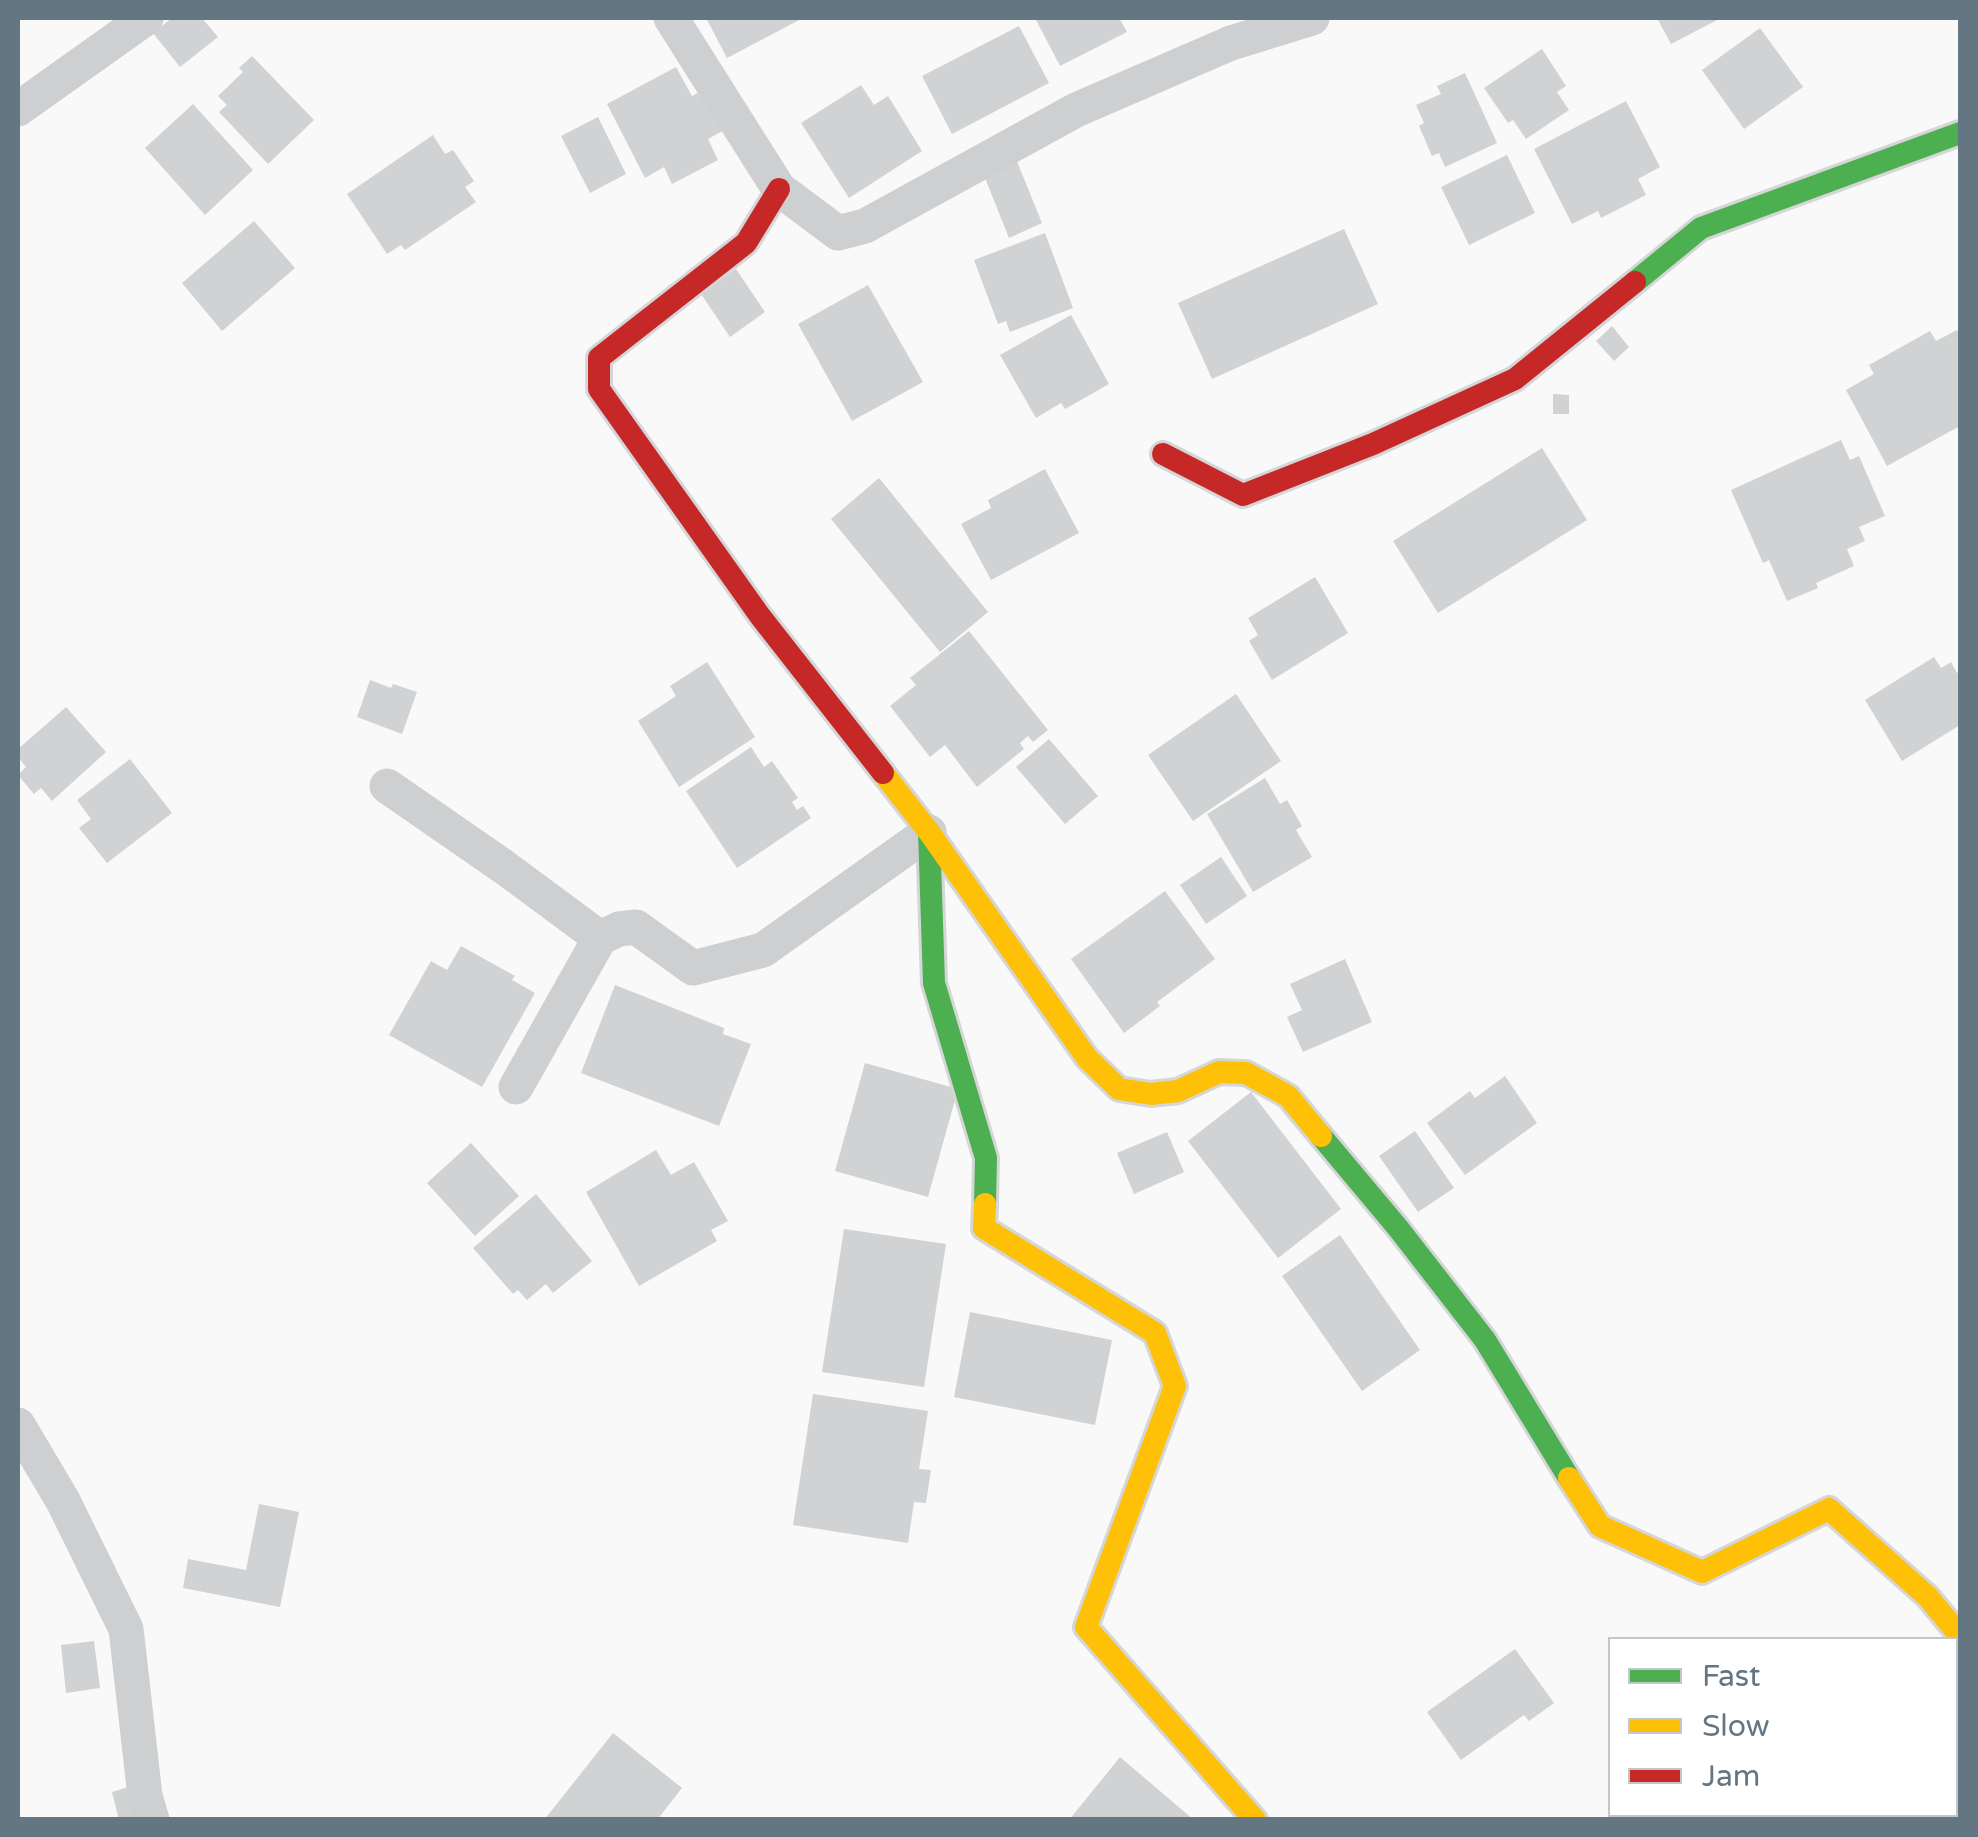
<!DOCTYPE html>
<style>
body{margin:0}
#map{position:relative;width:1978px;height:1837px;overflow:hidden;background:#f9f9f9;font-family:"Varela Round",sans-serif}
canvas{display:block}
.frame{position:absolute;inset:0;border:20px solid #657683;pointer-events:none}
.legend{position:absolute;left:1608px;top:1637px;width:350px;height:180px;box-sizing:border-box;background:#fff;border:2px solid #c1c8cd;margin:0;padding:12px 18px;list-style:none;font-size:30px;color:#657683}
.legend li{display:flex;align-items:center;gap:20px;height:50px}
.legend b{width:50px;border:2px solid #c1c8cd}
</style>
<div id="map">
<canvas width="1978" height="1837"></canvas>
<div class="frame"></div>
<ul class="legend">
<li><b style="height:12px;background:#4caf50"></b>Fast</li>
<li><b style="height:12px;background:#ffc107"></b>Slow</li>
<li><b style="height:12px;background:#c62828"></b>Jam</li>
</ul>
</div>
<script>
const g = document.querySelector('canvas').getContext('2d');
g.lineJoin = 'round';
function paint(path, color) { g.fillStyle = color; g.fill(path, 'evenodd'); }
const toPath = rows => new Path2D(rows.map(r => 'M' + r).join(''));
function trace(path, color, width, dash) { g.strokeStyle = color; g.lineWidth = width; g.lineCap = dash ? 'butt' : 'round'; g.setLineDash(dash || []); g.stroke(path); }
const building = toPath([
 [172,18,202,18,218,37,180,67,153,33],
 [706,18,803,18,727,58],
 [1035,18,1119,18,1127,32,1060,66],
 [1657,18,1721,18,1671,44],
 [1019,26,1049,83,952,134,922,76],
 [1760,28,1803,87,1744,129,1702,70],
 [1542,49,1566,86,1557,92,1569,110,1526,139,1513,120,1508,123,1484,88],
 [252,56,314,120,268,164,219,112,227,105,218,96,243,72,239,68],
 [676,67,692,96,705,89,726,129,708,139,718,160,672,184,664,167,645,178,607,104],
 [1465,73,1497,143,1445,167,1439,153,1432,156,1419,126,1424,123,1416,105,1441,94,1437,86],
 [861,85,874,105,888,96,922,151,849,198,801,123],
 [1626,101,1660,167,1638,179,1646,195,1601,218,1598,211,1572,224,1534,149],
 [193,104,253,170,205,215,145,148],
 [598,117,626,174,590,193,561,136],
 [433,135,445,154,453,150,474,181,465,187,476,202,405,250,401,245,387,254,347,194],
 [1507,155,1535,213,1469,245,1441,187],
 [1016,159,1042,223,1009,238,983,173],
 [254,221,295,268,222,331,182,283],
 [1344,229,1378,304,1212,379,1178,303],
 [1045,233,1073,308,1010,332,1006,321,998,324,974,260],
 [736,269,765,312,730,337,701,294],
 [868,285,923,382,852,421,798,324],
 [1071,315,1109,384,1065,409,1061,403,1036,418,1000,355],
 [1612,326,1629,347,1614,361,1596,341],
 [1957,330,1960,335,1960,426,1887,466,1846,390,1874,374,1869,365,1930,331,1936,341],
 [1553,394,1569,395,1569,414,1553,414],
 [1841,440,1850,460,1859,456,1885,516,1859,527,1865,541,1847,549,1854,566,1816,583,1818,588,1787,601,1769,560,1763,563,1731,490],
 [1542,448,1587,520,1438,613,1393,541],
 [1045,469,1079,533,991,580,961,524,991,508,988,500],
 [879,478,988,612,940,652,831,519],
 [1315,577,1348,633,1272,680,1249,641,1258,635,1248,618],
 [969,631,1048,730,1033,742,1028,736,1020,743,1024,749,977,787,945,745,930,757,890,706,916,685,910,678],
 [1934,657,1941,668,1951,662,1957,673,1960,671,1960,725,1902,761,1865,700],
 [707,662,755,737,679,787,638,721,676,696,670,686],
 [370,680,391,688,393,684,417,692,402,734,357,717],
 [1236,694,1281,761,1193,821,1148,755],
 [66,707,106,752,52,801,41,788,34,794,18,775,26,767,18,757,18,749],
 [1049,739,1098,796,1065,824,1016,767],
 [751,747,764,767,772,761,798,798,792,802,797,810,803,806,811,818,737,868,686,791],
 [130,759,172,813,107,863,79,828,91,819,77,800],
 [1265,778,1280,804,1287,800,1302,826,1296,830,1312,857,1253,892,1207,814],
 [1221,857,1247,896,1206,924,1180,885],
 [1165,891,1215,959,1157,1002,1160,1006,1124,1033,1071,959],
 [461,946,515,976,512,980,535,993,482,1087,389,1035,431,961,447,970],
 [1345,959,1372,1022,1303,1052,1287,1017,1302,1010,1290,984],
 [615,985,724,1028,723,1034,751,1044,719,1126,581,1073],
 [865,1063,958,1089,928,1197,835,1171],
 [1505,1076,1537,1123,1465,1175,1427,1123,1470,1091,1475,1098],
 [1251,1092,1341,1209,1278,1258,1188,1141],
 [1415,1131,1454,1188,1418,1212,1379,1156],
 [1167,1132,1184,1172,1134,1194,1117,1153],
 [471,1143,519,1196,475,1236,427,1183],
 [656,1150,671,1175,694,1162,728,1221,711,1230,717,1241,639,1286,586,1192],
 [536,1194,592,1261,553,1293,546,1284,527,1300,518,1290,513,1294,473,1248],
 [844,1229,946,1244,924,1387,822,1372],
 [1340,1235,1420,1350,1362,1391,1282,1276],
 [970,1312,1112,1340,1095,1425,954,1397],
 [813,1394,928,1411,919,1469,931,1470,926,1503,914,1502,908,1543,793,1525],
 [259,1504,299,1512,280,1607,183,1588,188,1559,246,1570],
 [94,1641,100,1688,66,1693,61,1645],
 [1515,1649,1554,1703,1529,1721,1524,1715,1461,1760,1427,1712],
 [613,1733,682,1788,657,1820,544,1820],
 [1120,1757,1194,1820,1069,1820],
 [138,1784,148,1820,119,1820,112,1792],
 [1784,1814,1859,1814,1850,1820,1787,1820]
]);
const street = toPath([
 [671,18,779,189,838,233,865,226,1076,110,1231,43,1312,18],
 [18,109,146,18],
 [387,786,504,867,600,938],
 [516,1087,600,938,619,929,636,927,693,968,763,950,929,832],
 [18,1425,63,1501,126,1629,145,1796,152,1820]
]);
const fast = toPath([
 [1635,282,1701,228,1960,133],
 [929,832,934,983,986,1158,985,1204],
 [1321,1136,1398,1228,1485,1340,1569,1478]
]);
const slow = toPath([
 [883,773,929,832,1087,1058,1119,1089,1151,1094,1178,1091,1219,1072,1246,1073,1288,1096,1321,1136],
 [985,1204,984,1228,1155,1333,1175,1386,1086,1627,1255,1820],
 [1569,1478,1600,1526,1702,1572,1829,1509,1928,1597,1960,1636]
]);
const jam = toPath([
 [779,189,746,243,599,358,599,389,760,616,883,773],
 [1163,454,1243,495,1373,444,1515,379,1635,282]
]);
paint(building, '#d0d2d3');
trace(fast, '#d5d6d7', 28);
trace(slow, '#d5d6d7', 28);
trace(jam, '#d5d6d7', 28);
trace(street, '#cecfd0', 35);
trace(fast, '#4caf50', 22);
trace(slow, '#ffc107', 22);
trace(jam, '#c62828', 22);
</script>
